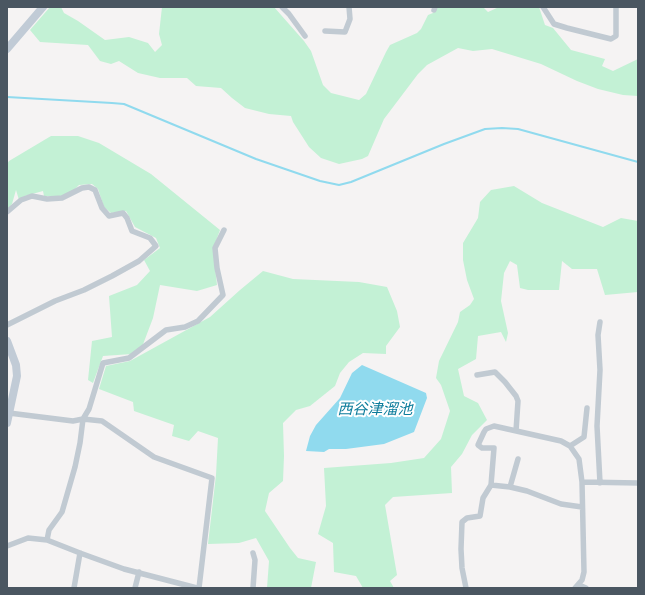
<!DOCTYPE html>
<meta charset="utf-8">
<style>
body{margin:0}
#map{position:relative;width:645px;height:595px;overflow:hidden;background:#f5f3f3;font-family:Raleway,sans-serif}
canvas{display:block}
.frame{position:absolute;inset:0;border:8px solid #4a5661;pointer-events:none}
</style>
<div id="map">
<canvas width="645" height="595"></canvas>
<div class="frame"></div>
</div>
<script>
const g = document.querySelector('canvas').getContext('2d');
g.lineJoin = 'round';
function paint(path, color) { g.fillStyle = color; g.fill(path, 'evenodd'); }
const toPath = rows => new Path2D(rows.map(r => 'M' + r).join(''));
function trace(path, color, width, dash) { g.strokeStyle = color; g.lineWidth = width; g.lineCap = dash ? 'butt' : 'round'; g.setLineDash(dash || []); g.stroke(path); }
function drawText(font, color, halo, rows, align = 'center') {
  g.font = font + ' Raleway,"Noto Sans JP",sans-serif'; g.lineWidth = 4; g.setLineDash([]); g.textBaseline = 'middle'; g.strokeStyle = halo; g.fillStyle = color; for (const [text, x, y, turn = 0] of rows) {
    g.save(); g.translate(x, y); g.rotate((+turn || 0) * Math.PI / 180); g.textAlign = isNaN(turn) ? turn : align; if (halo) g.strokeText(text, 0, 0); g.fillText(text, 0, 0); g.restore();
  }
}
const green = toPath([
 [50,7,61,7,64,13,78,21,105,40,129,37,148,43,155,52,162,45,159,34,162,7,274,7,304,41,311,51,323,85,331,93,359,100,366,94,386,52,390,45,417,33,421,29,428,15,433,13,436,7,483,7,488,12,499,7,539,7,545,25,553,28,571,50,605,59,602,66,613,71,638,59,638,96,623,95,598,89,577,81,541,64,492,49,473,51,458,48,427,65,418,74,384,119,368,156,362,159,339,164,321,158,309,147,293,122,291,116,269,114,245,108,232,98,221,88,196,86,187,78,160,78,138,73,119,61,111,64,100,61,88,45,40,42,30,30],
 [51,136,78,136,99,143,151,174,220,230,213,249,217,285,197,291,160,285,153,318,142,347,132,354,103,356,93,383,88,380,92,341,112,337,109,296,137,285,150,271,144,260,160,248,156,238,135,227,126,211,111,213,104,207,98,189,92,184,79,185,72,192,61,196,44,196,43,191,25,196,19,200,16,190,12,204,7,210,7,164,9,161],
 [514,186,542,203,603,227,621,218,638,221,638,292,605,295,597,269,572,269,562,261,559,290,528,290,520,288,517,265,510,261,504,273,501,301,508,333,506,342,501,332,478,336,476,359,458,369,464,396,478,403,487,420,472,435,462,454,451,467,452,493,393,497,385,505,397,575,390,581,394,588,363,588,356,576,334,572,333,543,318,534,326,506,324,468,391,463,424,458,441,439,450,411,441,385,436,378,439,361,458,322,460,312,470,305,474,299,467,280,463,260,463,243,478,218,480,202,491,190],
 [263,271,293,279,359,282,387,287,397,311,400,327,386,346,386,354,363,353,349,362,340,373,335,386,310,406,296,410,283,423,284,456,283,481,269,493,265,511,290,548,298,558,316,562,311,588,267,588,269,561,256,538,239,543,208,544,216,475,218,438,198,431,189,441,172,436,174,425,134,411,133,402,99,389,106,366,130,361,210,317,240,290]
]);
const water = toPath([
 [362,365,426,393,427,398,414,432,384,444,346,449,329,449,324,452,306,451,310,436,316,425,340,398,352,373]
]);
const stream = toPath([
 [7,97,112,103,124,104,256,159,320,181,339,185,351,182,444,144,485,129,502,128,518,129,638,162]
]);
const street = toPath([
 [282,7,289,14,305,36],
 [543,7,554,24,567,28,611,39,616,36,616,7],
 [434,10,435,7],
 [325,31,345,32,350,19,349,7],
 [7,212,21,200,32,196,47,199,62,198,82,188,89,187,95,190,102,208,109,216,123,213,127,218,132,231,150,238,156,246,139,261,112,276,84,290,55,301,7,325],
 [477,375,495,372,505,382,516,396,518,401,516,431],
 [9,413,73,421,83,419,102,421,154,457,212,478,199,588],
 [570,446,584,437,587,408],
 [582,482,638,483],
 [600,483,597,426,600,370,598,335,600,322],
 [491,485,510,487,527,491,561,504,582,507],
 [510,487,518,459],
 [47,540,49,530,62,512,75,467,80,443,83,419,89,409,103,363,129,358,166,330,185,327,198,321,223,295,217,268,215,248,224,230],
 [7,546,28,538,47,540,80,553,124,569,197,588],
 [579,585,586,588],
 [74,588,80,553],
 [135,588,139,572],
 [253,588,255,560,253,553],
 [466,588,462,568,461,549,462,522,467,518,480,516,483,498,491,485,494,448,482,448,478,445,484,432,486,429,494,426,561,441,570,446,579,459,582,482,584,572,582,580,575,588]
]);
const secondary = toPath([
 [7,49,43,7],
 [7,341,16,365,17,376,7,423]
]);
const waterNames = [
 ["西谷津溜池",375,409]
];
paint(green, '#c3f1d5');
paint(water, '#90daee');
trace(stream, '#90daee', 2);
trace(street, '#c1cad2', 5.5);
trace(secondary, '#c1cbd6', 8);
drawText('italic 15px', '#0c7c9b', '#fff', waterNames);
</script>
